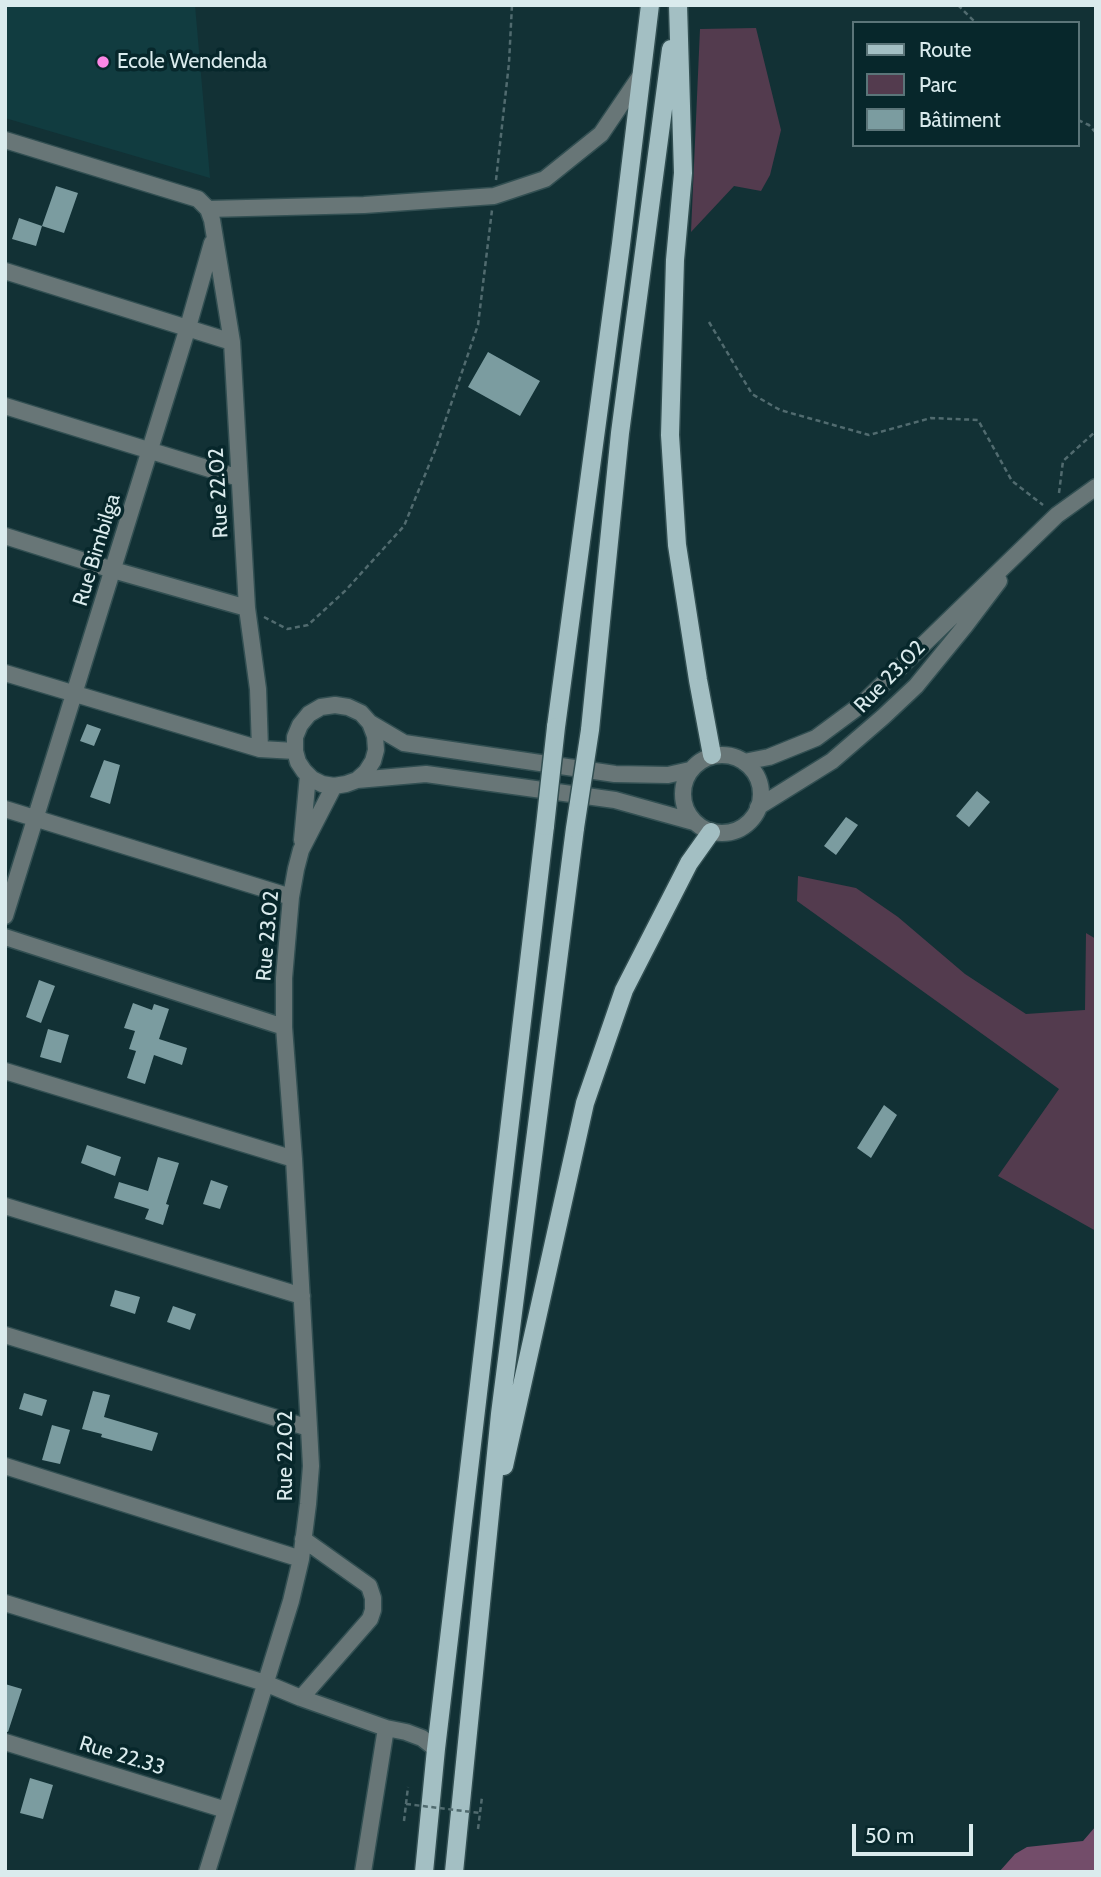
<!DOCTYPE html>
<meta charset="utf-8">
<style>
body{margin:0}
#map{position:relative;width:1101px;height:1877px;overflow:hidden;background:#123135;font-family:Cabin,sans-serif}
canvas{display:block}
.frame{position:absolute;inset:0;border:7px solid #daebed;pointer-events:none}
.legend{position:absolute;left:852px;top:21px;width:228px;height:126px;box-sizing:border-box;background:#07272b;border:2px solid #5b7579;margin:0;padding:9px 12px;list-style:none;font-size:21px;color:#daebed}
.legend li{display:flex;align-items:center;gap:14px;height:35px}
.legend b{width:35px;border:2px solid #5b7579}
.scale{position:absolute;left:852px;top:1824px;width:121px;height:32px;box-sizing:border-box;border:4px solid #daebed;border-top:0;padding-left:9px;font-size:21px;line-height:24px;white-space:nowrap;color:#daebed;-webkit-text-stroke:5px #07272b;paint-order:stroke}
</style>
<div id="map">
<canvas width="1101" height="1877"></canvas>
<div class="frame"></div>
<ul class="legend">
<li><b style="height:9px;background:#a3bfc3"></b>Route</li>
<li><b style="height:19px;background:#533b4e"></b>Parc</li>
<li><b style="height:19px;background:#7b9ca0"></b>Bâtiment</li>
</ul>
<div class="scale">50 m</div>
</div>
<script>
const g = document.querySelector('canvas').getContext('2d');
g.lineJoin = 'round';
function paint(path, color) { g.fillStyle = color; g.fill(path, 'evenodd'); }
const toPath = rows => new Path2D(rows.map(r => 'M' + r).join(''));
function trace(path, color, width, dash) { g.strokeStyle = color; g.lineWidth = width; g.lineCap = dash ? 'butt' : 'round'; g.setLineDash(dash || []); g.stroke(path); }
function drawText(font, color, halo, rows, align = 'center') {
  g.font = font + ' Cabin,sans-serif'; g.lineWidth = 7; g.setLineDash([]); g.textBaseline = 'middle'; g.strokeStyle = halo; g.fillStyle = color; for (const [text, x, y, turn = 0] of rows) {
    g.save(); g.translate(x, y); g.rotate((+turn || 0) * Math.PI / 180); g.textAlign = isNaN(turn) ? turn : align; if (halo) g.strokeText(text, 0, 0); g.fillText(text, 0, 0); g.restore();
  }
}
const built = toPath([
 [5,5,195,5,210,178,5,118]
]);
const green = toPath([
 [756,28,781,130,770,175,761,191,734,186,691,232,700,29],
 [798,876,856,888,898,917,965,974,1026,1014,1085,1010,1086,933,1096,939,1096,1231,998,1176,1059,1089,797,901]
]);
const water = toPath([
 [1096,1826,1096,1872,999,1872,1015,1854,1027,1847,1083,1841]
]);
const building = toPath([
 [56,186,78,193,64,233,42,226],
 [19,218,42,226,36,246,12,239],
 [488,352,540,381,520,416,468,387],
 [87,724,101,729,94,746,80,741],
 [104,760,120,765,110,804,90,797],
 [977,791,990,802,969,827,956,816],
 [846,817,858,825,836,855,824,846],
 [39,980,55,986,41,1023,26,1017],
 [133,1003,152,1010,154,1004,169,1009,159,1039,187,1048,182,1065,154,1055,145,1084,127,1078,136,1051,129,1049,135,1031,124,1028],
 [48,1029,69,1035,61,1063,40,1057],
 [884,1105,897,1115,871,1158,857,1148],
 [87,1145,121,1157,115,1176,81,1163],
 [158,1157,179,1163,166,1204,169,1205,163,1225,145,1219,149,1209,114,1198,119,1182,148,1191],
 [211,1180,228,1186,220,1209,203,1204],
 [115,1290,140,1297,135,1314,110,1306],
 [173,1306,196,1314,190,1330,167,1322],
 [93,1391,110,1395,104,1417,158,1433,152,1451,101,1437,102,1434,82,1429],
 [24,1393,47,1400,42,1416,19,1409],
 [52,1425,70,1430,60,1464,42,1460],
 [5,1684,22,1689,8,1732,5,1731],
 [30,1778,53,1785,43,1819,20,1813]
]);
const path = toPath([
 [958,5,976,23],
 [1078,120,1089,125,1096,133],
 [496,180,509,63,512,5],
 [709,322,752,394,780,410,869,435,931,418,978,420,1012,481,1043,505],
 [1059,493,1063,461,1096,431],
 [264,617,287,629,308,625,346,590,404,526,436,448,478,325,492,210],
 [404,1821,408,1787],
 [478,1829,482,1797]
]);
const minor = toPath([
 [5,140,198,199,208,209,212,220,232,342,247,608,258,689,260,749],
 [208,209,364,205,494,196,545,179,601,134,641,75],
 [5,271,232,342],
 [5,406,239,478],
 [5,536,113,570,247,608],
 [5,673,260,749,295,751],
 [370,723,375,736,376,750,373,761,366,772,357,780,346,784,334,786,322,784,312,779,304,771,298,762,295,751,295,737,300,725,309,714,321,707,335,705,348,707,361,713,370,723,404,743,615,774,668,775,690,770],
 '683 794a39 39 0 1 1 78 0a39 39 0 1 1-78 0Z',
 [744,762,769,757,816,738,862,704,1057,515,1096,487],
 [357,780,426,774,615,800,694,822],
 [758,807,832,761,883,717,916,686,965,626,999,581],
 [5,809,291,897],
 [302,840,308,775],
 [5,916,188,327,212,243],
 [5,937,284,1027],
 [5,1071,294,1159],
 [5,1206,302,1296],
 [5,1335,309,1428],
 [5,1466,301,1559],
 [5,1603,265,1683,301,1698,386,1728,406,1732,422,1738,436,1749],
 [301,1698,370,1619,373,1610,373,1598,369,1586,303,1539],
 [5,1742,226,1810],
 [207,1872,291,1601,301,1559,308,1504,311,1466,309,1428,294,1159,284,1027,284,978,291,897,296,869,301,850,334,786],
 [363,1872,386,1728]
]);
const major = toPath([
 [678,5,683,173,675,260,670,435,677,545,698,680,712,755],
 [556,727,621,244,650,5],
 [590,730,620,433,671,49],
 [504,1466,585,1103,624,990,689,863,711,832],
 [424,1872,436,1749,545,826],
 [454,1872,500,1414,575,828]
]);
const pathBridge = toPath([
 [406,1804,480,1813]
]);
const majorBridge = toPath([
 [545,826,556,727],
 [575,828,590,730]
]);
const markers = [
 [103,62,7,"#fb87e5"]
];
const poiNames = [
 ["Ecole Wendenda",117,62]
];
const streetNames = [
 ["Rue 22.02",219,493,-93],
 ["Rue Bimbilga",97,550,-73],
 ["Rue 23.02",890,677,-46],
 ["Rue 23.02",268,936,-85],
 ["Rue 22.02",286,1456,-90],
 ["Rue 22.33",122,1756,17]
];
paint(built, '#113c40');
paint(green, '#533b4e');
paint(water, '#734d6a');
paint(building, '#7b9ca0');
trace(minor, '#324f52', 19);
trace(major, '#324f52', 21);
trace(path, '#516b6f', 2.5, [5, 3.5]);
trace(minor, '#687677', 16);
trace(major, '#a3bfc3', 18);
trace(majorBridge, '#324f52', 21, []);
trace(pathBridge, '#516b6f', 2.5, [5, 3.5]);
trace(majorBridge, '#a3bfc3', 18);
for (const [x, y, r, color] of markers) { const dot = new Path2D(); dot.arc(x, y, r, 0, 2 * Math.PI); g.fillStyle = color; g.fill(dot); trace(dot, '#07272b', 2.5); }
drawText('21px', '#daebed', '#07272b', poiNames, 'left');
drawText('21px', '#daebed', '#07272b', streetNames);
</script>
